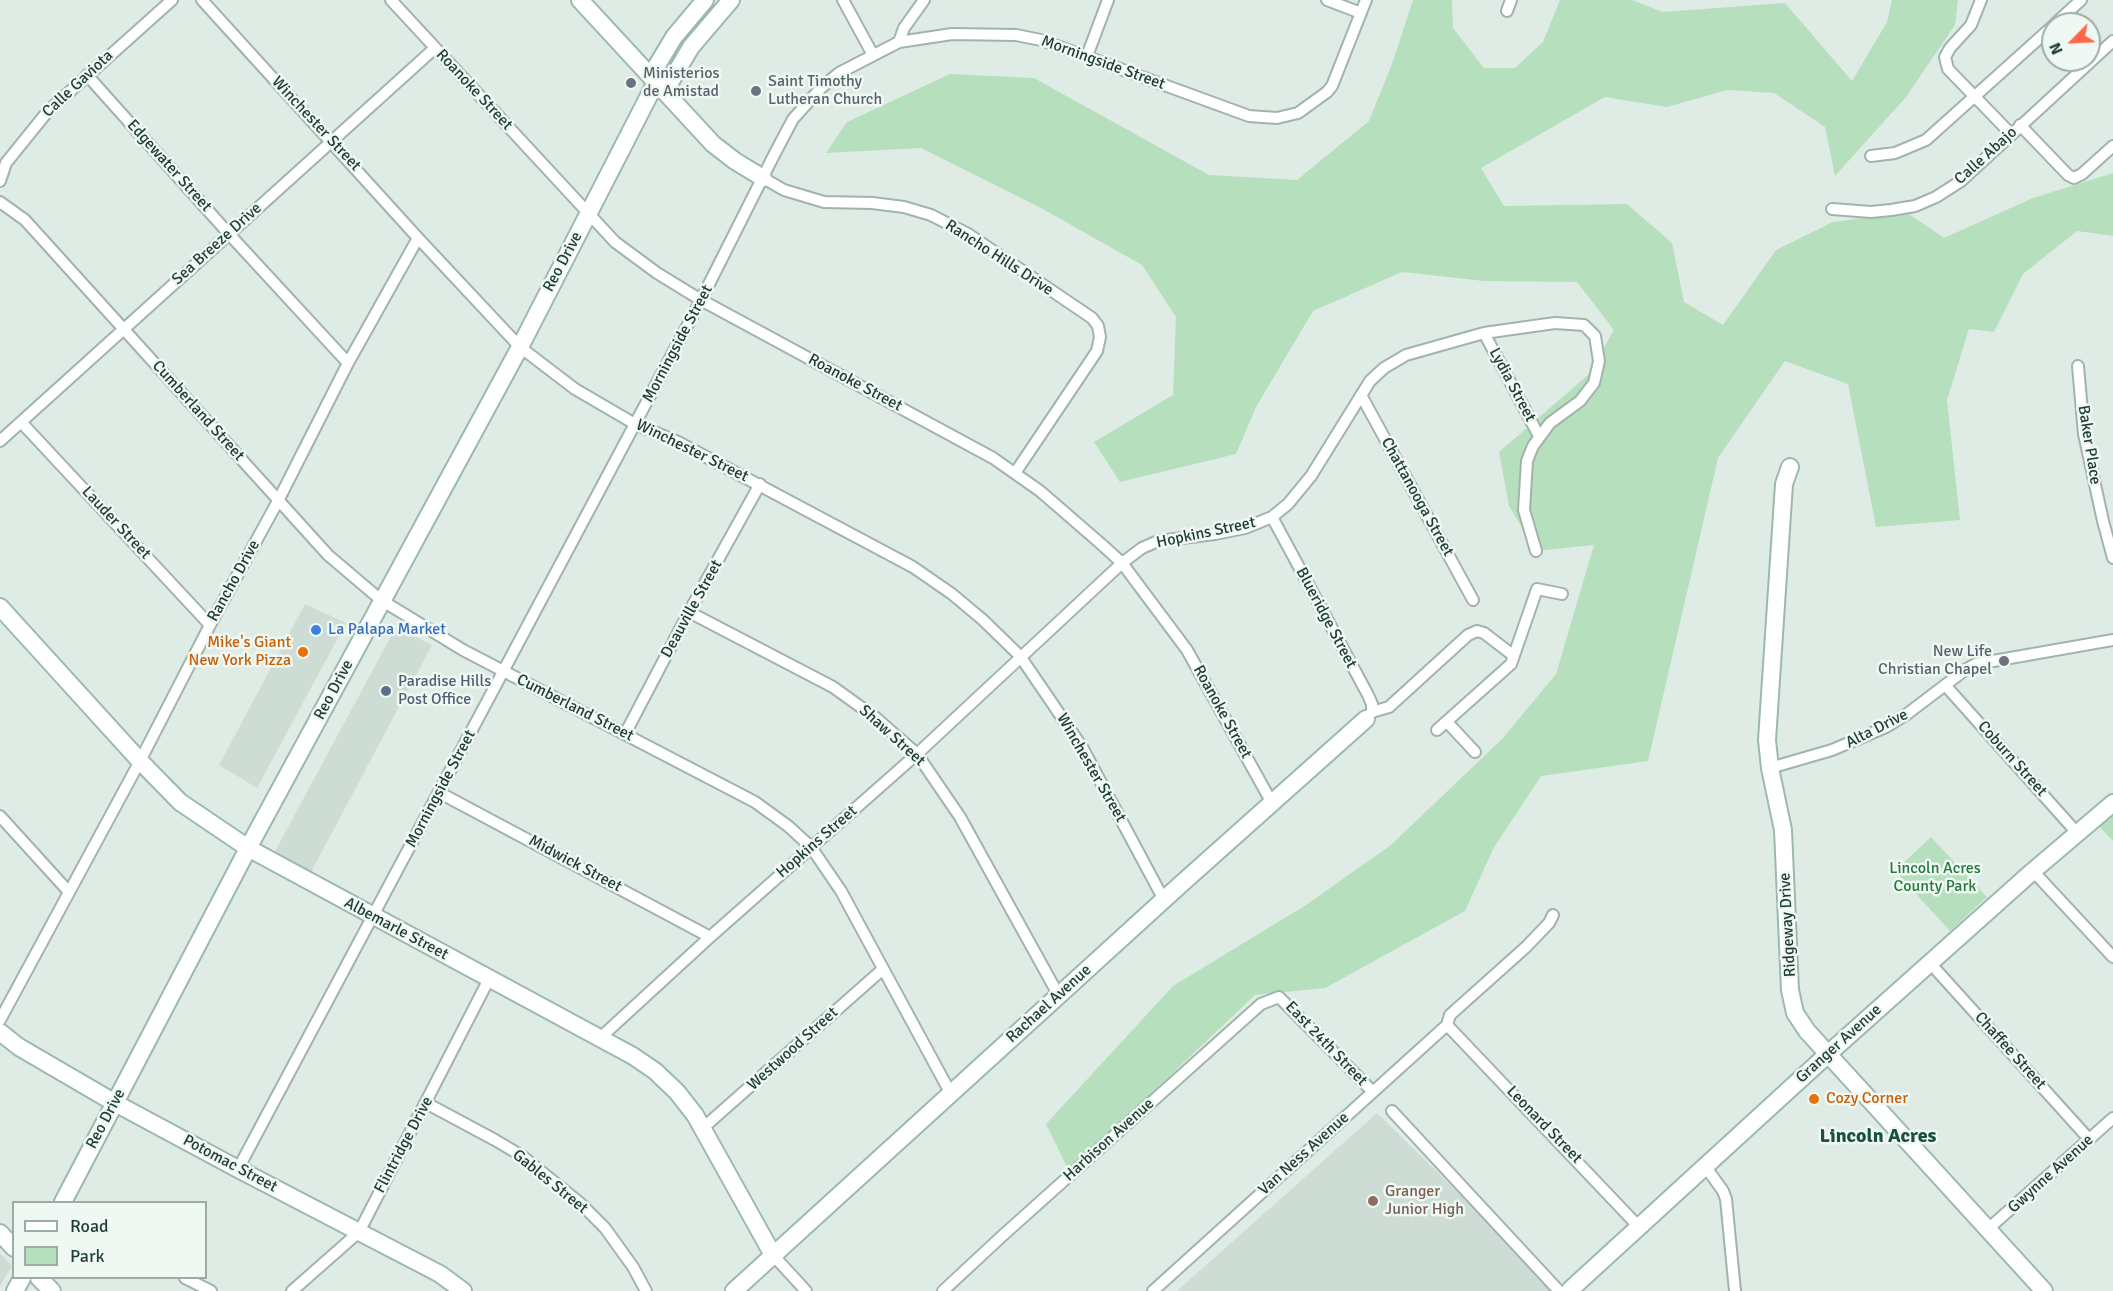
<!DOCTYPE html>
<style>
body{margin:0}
#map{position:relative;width:2113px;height:1291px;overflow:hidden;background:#dfece5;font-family:Signika,sans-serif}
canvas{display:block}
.legend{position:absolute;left:12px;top:1201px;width:195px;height:78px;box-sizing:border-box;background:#f0f8f3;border:2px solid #9cada6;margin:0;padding:8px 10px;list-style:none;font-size:18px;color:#1e3d32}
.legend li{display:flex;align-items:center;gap:12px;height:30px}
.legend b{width:30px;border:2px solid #9cada6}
.north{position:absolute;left:2041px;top:12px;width:60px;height:60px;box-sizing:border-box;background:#f0f8f3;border:2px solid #9cada6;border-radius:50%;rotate:246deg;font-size:16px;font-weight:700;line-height:24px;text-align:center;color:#1e3d32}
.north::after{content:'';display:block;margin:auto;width:21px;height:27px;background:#ff664a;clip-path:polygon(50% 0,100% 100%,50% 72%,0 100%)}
</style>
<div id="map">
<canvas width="2113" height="1291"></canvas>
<ul class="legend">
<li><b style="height:8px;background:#fff"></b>Road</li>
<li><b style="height:16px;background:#b6dfbd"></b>Park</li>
</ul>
<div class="north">N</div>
</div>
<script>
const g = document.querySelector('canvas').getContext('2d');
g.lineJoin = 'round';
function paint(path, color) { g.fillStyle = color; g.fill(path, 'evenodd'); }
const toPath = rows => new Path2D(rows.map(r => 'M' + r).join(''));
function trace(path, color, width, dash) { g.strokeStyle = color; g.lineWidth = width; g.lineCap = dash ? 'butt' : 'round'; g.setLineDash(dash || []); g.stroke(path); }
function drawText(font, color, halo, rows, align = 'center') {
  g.font = font + ' Signika,sans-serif'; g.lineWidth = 5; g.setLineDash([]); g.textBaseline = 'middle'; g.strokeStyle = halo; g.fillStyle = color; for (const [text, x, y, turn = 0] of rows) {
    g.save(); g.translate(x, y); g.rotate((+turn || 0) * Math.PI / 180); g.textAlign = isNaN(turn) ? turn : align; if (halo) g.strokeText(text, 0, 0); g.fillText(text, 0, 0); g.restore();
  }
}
const built = toPath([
 [305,604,346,623,257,788,219,765],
 [396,627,432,645,310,874,273,855],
 [1377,1113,1557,1289,1555,1291,1177,1291],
 [0,1253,12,1266,0,1286]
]);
const green = toPath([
 [1413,0,1452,0,1453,28,1484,68,1515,68,1543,42,1560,0,1632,0,1663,12,1785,3,1852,81,1887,22,1892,0,1958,0,1955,25,1906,97,1835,176,1825,127,1774,93,1727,90,1667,107,1605,97,1481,168,1504,206,1627,204,1672,243,1684,302,1723,325,1776,250,1833,222,1906,212,1944,238,2033,198,2113,173,2113,236,2077,231,2023,274,1994,332,1969,329,1947,400,1960,520,1876,527,1848,384,1785,361,1718,458,1648,761,1541,776,1493,849,1465,911,1325,988,1255,995,1069,1171,1046,1124,1173,986,1306,905,1391,845,1503,738,1556,674,1594,545,1536,551,1509,506,1499,452,1588,375,1614,330,1577,282,1484,281,1402,272,1313,311,1256,407,1236,454,1120,482,1094,442,1173,395,1176,317,1142,265,1041,208,921,148,826,153,847,122,950,74,1034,78,1209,175,1297,180,1369,121,1392,64],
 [2113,812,2113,841,2098,825],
 [1931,837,1987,897,1950,931,1895,871]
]);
const street = toPath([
 [202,0,418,238,520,347,575,389,635,424,678,442,913,567,952,594,983,620,1020,656,1082,747,1164,900],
 [391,0,615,242,657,273,701,300,993,458,1040,491,1100,543,1122,563,1187,650,1272,803],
 [843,0,873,55],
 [1327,0,1361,13],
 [1981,0,1971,25,1950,48,1945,57,1948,69,2011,134],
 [1507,11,1511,0],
 [2055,24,2081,0],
 [899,42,904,28,924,0],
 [1087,56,1108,0],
 [87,75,229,234,348,363],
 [2020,125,2068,175,2074,178,2082,174,2113,146],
 [1871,156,1895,153,1926,140,2053,26],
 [763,178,784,190,824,202,872,203,904,207,931,215,968,234,1092,318,1098,326,1100,337,1097,351,1015,473],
 [0,181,6,163,48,111,172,0],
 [0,202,25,220,328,555,381,600,463,650,755,802,788,826,811,847,841,891,951,1094],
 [1832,209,1871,212,1891,210,1915,206,1936,197,1961,181,2113,41],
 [1484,333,1539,436],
 [2078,366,2084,434,2103,521,2113,558],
 [1361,395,1473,600],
 [21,422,210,625],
 [0,441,435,48],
 [1272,517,1368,695,1372,704,1372,712,1366,719],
 [689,612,833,687,876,718,917,754,960,817,1059,996],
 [1945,685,2078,834],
 [1372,712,1389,707,1468,635,1477,631,1484,633,1514,656],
 [1447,722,1475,752],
 [1437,730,1511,664,1537,589,1562,594],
 [625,734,689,612,760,484],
 [1770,768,1832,750,1886,727,1907,714,1965,670,1976,664,2113,640],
 [440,793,710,937],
 [0,816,69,892],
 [2033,871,2113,957],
 [1930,963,2089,1139],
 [0,1020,140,761,210,625,278,501,348,363,418,238],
 [1447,1025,1639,1227],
 [600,1038,710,937,917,754,1122,563,1142,548,1158,541,1215,534,1245,528,1272,517,1288,504,1311,476,1370,381,1384,368,1406,355,1484,333,1555,323,1584,325,1595,336,1599,361,1594,383,1580,401,1550,423,1533,446,1527,461,1524,510,1536,551],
 [426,1103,495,1140,522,1156,581,1204,605,1228,633,1267,646,1291],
 [1392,1111,1559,1291],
 [703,1128,883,969],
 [1705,1166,1723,1191,1726,1199,1735,1291],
 [238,1169,701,300,774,155,793,119,821,88,839,73,899,42,952,34,1016,35,1041,40,1249,116,1277,118,1298,113,1327,92,1332,86,1366,0],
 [1988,1229,2113,1118],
 [773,1255,806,1291],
 [185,1278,211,1291],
 [292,1291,359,1232,489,979],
 [943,1291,1001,1237,1261,1004,1279,997,1373,1092],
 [1153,1291,1447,1025,1450,1015,1526,947,1549,923,1553,915]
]);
const secondary = toPath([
 [580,0,713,144,735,161,763,178],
 [656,82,671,81,691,47,731,0],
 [1790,467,1784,484,1767,740,1770,768,1783,830,1790,990,1795,1013,1807,1031,2044,1291],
 [0,607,140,761,180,802,248,848,633,1056,655,1071,677,1092,695,1115,773,1255],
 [0,1032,19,1047,115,1103,238,1169,440,1274,463,1291],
 [63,1202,253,839,520,347,656,82,656,67,674,37,705,0],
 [0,1233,14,1248],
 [39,1278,52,1291],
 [15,1291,22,1278],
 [734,1291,1180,885,1366,719],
 [1571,1291,1570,1290,1828,1054,2033,871,2113,803]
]);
const markers = [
 [631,83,6,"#6b7280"],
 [756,91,6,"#6b7280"],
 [316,630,6,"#3f7fe0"],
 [303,652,6,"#e8710a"],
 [2004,661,6,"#6b7280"],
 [386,691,6,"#5c6f8a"],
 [1814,1099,6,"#e8710a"],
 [1373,1201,6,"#8d6e63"]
];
const streetNames = [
 ["Morningside Street",1103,63,20],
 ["Calle Gaviota",78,84,-43],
 ["Roanoke Street",474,90,47],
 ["Winchester Street",316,124,47],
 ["Calle Abajo",1986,156,-42],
 ["Edgewater Street",169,166,48],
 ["Sea Breeze Drive",217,244,-42],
 ["Rancho Hills Drive",999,258,33],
 ["Reo Drive",563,262,-62],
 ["Morningside Street",678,344,-62],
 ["Roanoke Street",855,383,28],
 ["Lydia Street",1512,385,62],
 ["Cumberland Street",198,411,48],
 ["Baker Place",2089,445,81],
 ["Winchester Street",692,451,26],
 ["Chattanooga Street",1417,497,61],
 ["Lauder Street",116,523,47],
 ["Hopkins Street",1206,533,-12],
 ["Rancho Drive",234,581,-61],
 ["Deauville Street",692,609,-61],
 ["Blueridge Street",1326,618,62],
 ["Reo Drive",334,690,-62],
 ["Cumberland Street",575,708,27],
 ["Roanoke Street",1222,712,61],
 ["Alta Drive",1877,729,-27],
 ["Shaw Street",892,736,42],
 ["Coburn Street",2012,759,48],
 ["Winchester Street",1091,768,60],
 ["Morningside Street",441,789,-62],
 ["Hopkins Street",817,842,-41],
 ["Midwick Street",575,864,28],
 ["Ridgeway Drive",1788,925,-93],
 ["Albemarle Street",396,929,28],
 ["Rachael Avenue",1049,1004,-42],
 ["East 24th Street",1326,1044,46],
 ["Granger Avenue",1839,1044,-42],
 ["Westwood Street",793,1049,-42],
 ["Chaffee Street",2010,1051,48],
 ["Reo Drive",106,1119,-62],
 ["Leonard Street",1544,1125,46],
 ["Harbison Avenue",1109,1140,-42],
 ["Flintridge Drive",404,1145,-62],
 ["Van Ness Avenue",1304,1154,-42],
 ["Potomac Street",230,1164,28],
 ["Gwynne Avenue",2051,1174,-42],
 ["Gables Street",550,1182,39]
];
const worshipNames = [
 ["Ministerios",643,74],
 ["de Amistad",643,92],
 ["Saint Timothy",768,82],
 ["Lutheran Church",768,100],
 ["New Life",1992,652,"right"],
 ["Christian Chapel",1992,670,"right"]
];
const shopNames = [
 ["La Palapa Market",328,630]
];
const foodNames = [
 ["Mike's Giant",291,643],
 ["New York Pizza",291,661],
 ["Cozy Corner",1826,1099,"left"]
];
const serviceNames = [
 ["Paradise Hills",398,682],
 ["Post Office",398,700]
];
const parkNames = [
 ["Lincoln Acres",1935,869],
 ["County Park",1935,887]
];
const educationNames = [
 ["Granger",1385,1192],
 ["Junior High",1385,1210]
];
const quarterNames = [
 ["Lincoln Acres",1878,1137]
];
paint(built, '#cddcd4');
paint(green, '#b6dfbd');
trace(street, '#a1b4ac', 14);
trace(secondary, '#9cb9ac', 20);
trace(street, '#fff', 10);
trace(secondary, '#fff', 16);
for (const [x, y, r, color] of markers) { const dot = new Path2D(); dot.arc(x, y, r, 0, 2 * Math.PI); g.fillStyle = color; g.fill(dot); trace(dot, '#f0f8f3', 2); }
drawText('16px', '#1e3d32', '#f0f8f3', streetNames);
drawText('16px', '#5b616d', '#f0f8f3', worshipNames, 'left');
drawText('16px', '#366cbe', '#f0f8f3', shopNames, 'left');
drawText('16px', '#c56008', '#f0f8f3', foodNames, 'right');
drawText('16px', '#4e5e75', '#f0f8f3', serviceNames, 'left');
drawText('16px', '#25783d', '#f0f8f3', parkNames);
drawText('16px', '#785e54', '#f0f8f3', educationNames, 'left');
drawText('bold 20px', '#19513e', '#f0f8f3', quarterNames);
</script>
